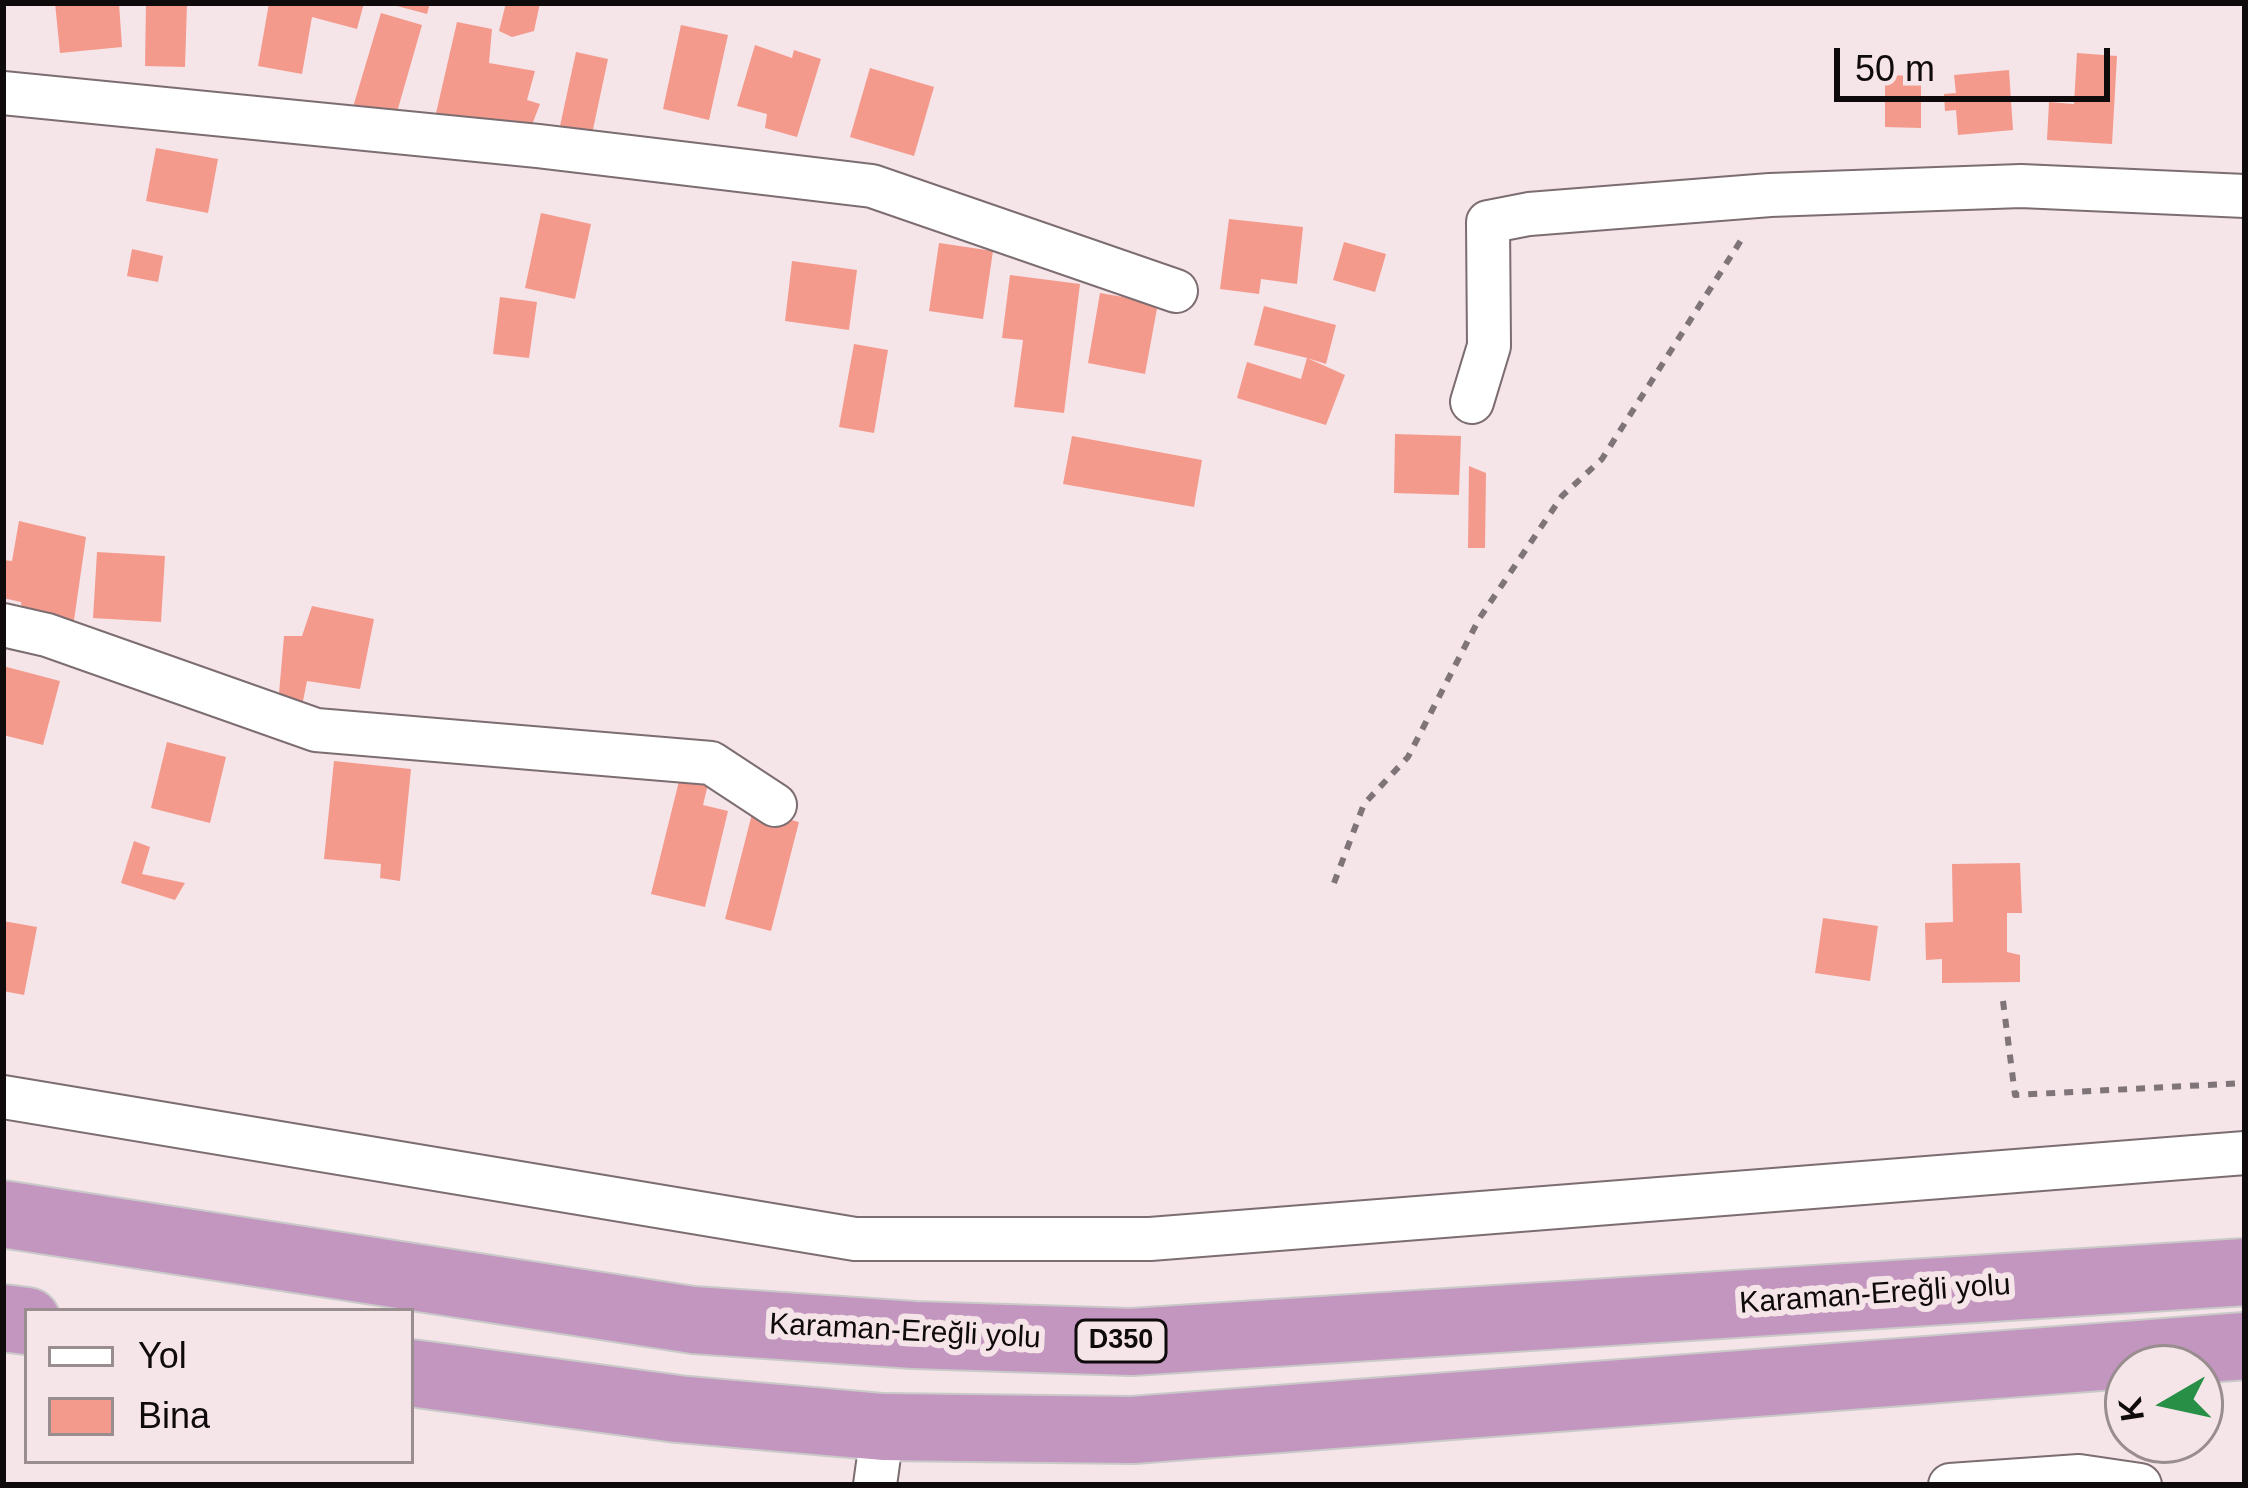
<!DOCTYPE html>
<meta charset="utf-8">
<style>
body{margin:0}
#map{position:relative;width:2248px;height:1488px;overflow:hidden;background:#f5e4e8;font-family:Helvetica,sans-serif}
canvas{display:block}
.frame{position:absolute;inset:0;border:6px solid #0f0a0b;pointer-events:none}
.legend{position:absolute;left:24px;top:1308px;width:390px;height:156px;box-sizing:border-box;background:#f5e4e8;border:3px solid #998d90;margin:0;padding:15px 21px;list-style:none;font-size:36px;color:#0f0a0b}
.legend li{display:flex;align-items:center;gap:24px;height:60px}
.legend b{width:60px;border:3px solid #998d90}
.north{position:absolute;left:2104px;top:1344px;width:120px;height:120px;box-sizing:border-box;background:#f5e4e8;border:3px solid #998d90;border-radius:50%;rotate:261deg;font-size:33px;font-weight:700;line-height:48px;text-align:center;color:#0f0a0b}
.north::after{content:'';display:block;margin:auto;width:42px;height:54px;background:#289046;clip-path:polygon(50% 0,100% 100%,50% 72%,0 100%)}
.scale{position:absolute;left:1834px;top:48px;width:276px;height:54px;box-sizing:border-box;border:6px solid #0f0a0b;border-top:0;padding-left:15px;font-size:36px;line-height:42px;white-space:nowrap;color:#0f0a0b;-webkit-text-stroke:9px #f5e4e8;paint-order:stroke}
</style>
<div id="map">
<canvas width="2248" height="1488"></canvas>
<div class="frame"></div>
<ul class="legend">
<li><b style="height:15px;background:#fff"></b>Yol</li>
<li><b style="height:33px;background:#f49a8c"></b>Bina</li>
</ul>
<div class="north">K</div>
<div class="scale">50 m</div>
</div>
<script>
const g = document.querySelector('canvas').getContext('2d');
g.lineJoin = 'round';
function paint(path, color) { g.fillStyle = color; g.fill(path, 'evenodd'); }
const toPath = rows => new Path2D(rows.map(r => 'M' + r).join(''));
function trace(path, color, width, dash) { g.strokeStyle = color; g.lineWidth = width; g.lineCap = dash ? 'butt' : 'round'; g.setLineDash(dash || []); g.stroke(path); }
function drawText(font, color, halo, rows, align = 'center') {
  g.font = font + ' Helvetica,sans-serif'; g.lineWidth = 12; g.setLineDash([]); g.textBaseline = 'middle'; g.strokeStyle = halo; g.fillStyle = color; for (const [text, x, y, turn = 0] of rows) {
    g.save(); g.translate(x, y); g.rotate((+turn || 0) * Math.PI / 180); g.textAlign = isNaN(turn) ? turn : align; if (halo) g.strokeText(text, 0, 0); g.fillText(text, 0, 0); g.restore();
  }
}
const building = toPath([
 [55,3,119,3,122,47,60,53],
 [146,3,187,3,185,67,145,66],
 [269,3,364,3,357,29,312,17,302,74,258,66],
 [386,3,430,3,427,14],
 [506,3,540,3,534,31,512,37,499,31],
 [381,13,422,25,395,119,353,107],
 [457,22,492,29,489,63,535,71,527,100,540,104,528,135,434,122],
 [681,25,728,35,709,120,663,109],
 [755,45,792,58,794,50,821,59,797,137,765,128,767,114,737,106],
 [576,52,608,59,592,134,560,126],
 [2077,53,2117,56,2112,144,2047,140,2049,102,2074,104],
 [870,68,934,87,914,156,850,137],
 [2009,70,2013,130,1958,135,1956,110,1945,111,1944,94,1956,93,1954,75],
 [1885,75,1921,76,1921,128,1885,127],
 [156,148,218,159,208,213,146,201],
 [541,213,591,224,575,299,525,288],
 [1229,219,1303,227,1297,284,1261,279,1259,294,1220,289],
 [1344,242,1386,254,1375,292,1333,280],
 [939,243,993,251,983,319,929,311],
 [132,249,163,256,158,282,127,276],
 [792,261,857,270,849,330,785,321],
 [1010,275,1080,284,1064,413,1014,407,1023,340,1002,338],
 [1100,293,1158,303,1145,374,1088,363],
 [500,297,537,302,529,358,493,354],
 [1264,306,1336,325,1326,364,1307,358,1345,375,1326,425,1237,398,1247,362,1301,379,1307,358,1254,345],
 [854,344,888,350,874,433,839,427],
 [1395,434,1461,436,1459,495,1394,493],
 [1072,436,1202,460,1194,507,1063,484],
 [1469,466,1486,473,1485,548,1468,548],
 [19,521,86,537,73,627,23,619,21,602,3,598,3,560,12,561],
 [97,552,165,556,161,622,93,618],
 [312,606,374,619,360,689,307,681,302,706,278,705,284,636,302,636],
 [3,666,60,681,43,745,3,735],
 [167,742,226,757,210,823,151,808],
 [334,761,411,769,400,881,380,878,381,864,324,859],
 [681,773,709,780,703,805,728,811,705,907,651,894],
 [753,810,799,822,771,931,725,919],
 [134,841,150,847,142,874,185,883,175,900,121,883],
 [2020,863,2022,913,2007,913,2007,952,2020,955,2020,982,1942,983,1942,959,1926,960,1925,923,1953,922,1952,864],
 [1823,918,1878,926,1870,981,1815,973],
 [3,921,37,927,24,995,3,991]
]);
const path = toPath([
 [1334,883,1364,804,1408,757,1479,619,1562,496,1602,459,1745,234],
 [2003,1001,2015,1095,2245,1083]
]);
const minor = toPath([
 [3,93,538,146,872,186,1176,291],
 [1472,402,1489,346,1488,222,1529,214,1770,195,2021,186,2245,196],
 [3,625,47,635,316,730,711,763,775,805],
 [3,1097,855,1239,1150,1239,2245,1153],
 [875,1485,883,1427],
 [1950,1485,2079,1476,2140,1485]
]);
const trunk = toPath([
 [3,1214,693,1320,914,1335,1131,1342,2245,1272],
 [3,1318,27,1321],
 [411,1373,678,1409,883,1427,1133,1430,2245,1346]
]);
const shields = [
 [1121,1341,90]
];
const shieldNames = [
 ["D350",1121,1341]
];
const streetNames = [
 ["Karaman-Ereğli yolu",1875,1295,-4],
 ["Karaman-Ereğli yolu",905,1332,3]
];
paint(building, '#f49a8c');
trace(minor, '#7c6d71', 46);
trace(trunk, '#cac9c9', 70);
trace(path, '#7f7477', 6, [9, 9]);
trace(minor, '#fff', 42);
trace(trunk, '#c296be', 66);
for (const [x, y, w] of shields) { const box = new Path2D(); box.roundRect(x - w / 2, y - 21, w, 42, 9); g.fillStyle = '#f5e4e8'; g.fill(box); trace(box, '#0f0a0b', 3); }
drawText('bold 27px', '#0f0a0b', null, shieldNames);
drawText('30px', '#0f0a0b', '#f5e4e8', streetNames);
</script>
